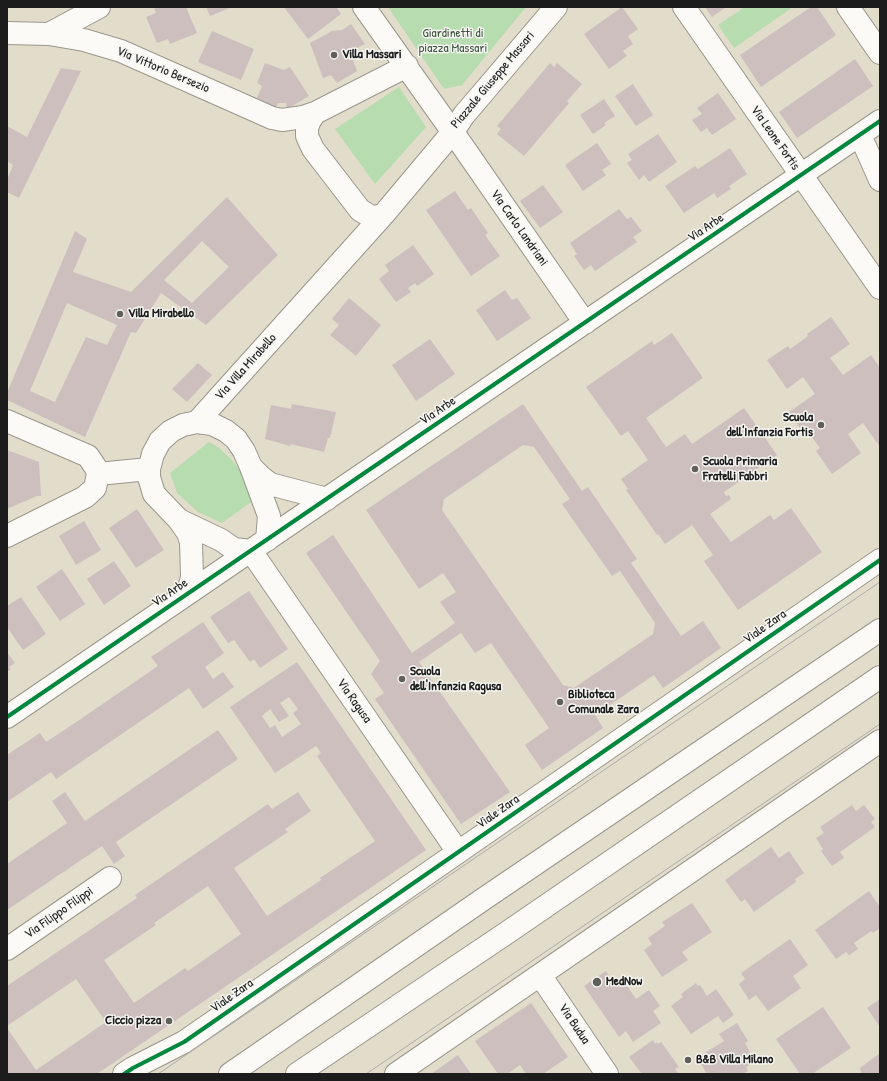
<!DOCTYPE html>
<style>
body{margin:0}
#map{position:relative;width:887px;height:1081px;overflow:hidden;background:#e2dcca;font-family:"Patrick Hand",sans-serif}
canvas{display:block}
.frame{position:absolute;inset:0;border:8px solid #1c1c1c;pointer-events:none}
</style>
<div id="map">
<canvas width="887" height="1081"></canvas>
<div class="frame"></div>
</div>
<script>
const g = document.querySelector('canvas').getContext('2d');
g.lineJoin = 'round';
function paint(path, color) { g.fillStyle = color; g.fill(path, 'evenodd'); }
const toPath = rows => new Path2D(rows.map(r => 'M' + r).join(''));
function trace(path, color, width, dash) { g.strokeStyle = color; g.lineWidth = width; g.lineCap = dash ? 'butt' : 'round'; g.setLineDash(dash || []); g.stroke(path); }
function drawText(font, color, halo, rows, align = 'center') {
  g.font = font + ' "Patrick Hand",sans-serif'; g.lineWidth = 3; g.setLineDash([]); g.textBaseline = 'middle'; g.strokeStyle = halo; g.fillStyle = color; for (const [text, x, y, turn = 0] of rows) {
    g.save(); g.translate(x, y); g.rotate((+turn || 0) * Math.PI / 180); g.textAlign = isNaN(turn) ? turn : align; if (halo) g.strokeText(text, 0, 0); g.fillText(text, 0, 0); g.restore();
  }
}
const green = toPath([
 [388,7,526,7,462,85,444,89],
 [745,7,793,7,734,48,718,25],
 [399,87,426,127,375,184,335,129],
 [209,442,218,447,231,459,246,477,251,502,222,523,198,512,177,493,170,473]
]);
const building = toPath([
 [158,7,186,7,197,33,170,44,168,39,157,43,146,17,156,13,154,9],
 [206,7,232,7,210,16],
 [284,7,336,7,341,14,308,39],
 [622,7,638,29,628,36,633,44,623,51,627,56,609,69,584,34],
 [705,7,726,7,712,17],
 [811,7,817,7,836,35,761,87,740,55],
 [351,24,365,44,355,49,353,60,357,71,337,83,331,75,323,78,310,43,332,31,342,30],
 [212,31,254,49,241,80,198,62],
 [855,59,873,86,797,138,779,112],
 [265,63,284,70,290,67,309,96,287,109,286,103,278,103,276,108,257,98,262,86,257,83],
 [550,63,554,67,557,63,582,84,567,101,569,103,524,156,497,134,501,129,497,126],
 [61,68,81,71,19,198,7,192,7,180,13,165,7,161,7,126,27,137],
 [633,84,653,115,636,126,615,96],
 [718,93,736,119,712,135,707,128,701,132,692,120,702,114,697,108],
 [604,99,615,116,604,123,606,125,593,134,580,115],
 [658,134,677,162,649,182,644,175,639,180,627,163,632,160,628,154],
 [597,143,611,164,602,170,606,175,583,191,565,165],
 [730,148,747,174,729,186,731,189,717,198,714,193,684,213,665,186,695,166,698,169],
 [543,185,563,212,540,228,520,201],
 [455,191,468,210,471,208,488,233,485,235,500,256,471,276,426,210],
 [227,197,278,255,206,325,161,293,136,333,131,332,85,437,7,400,7,393,75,231,87,239,73,272,131,292],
 [202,241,229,267,192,303,164,280],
 [67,303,117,325,107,345,86,337,55,402,30,391],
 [619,209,627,219,631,217,642,231,633,237,637,242,595,271,591,265,584,270,574,256,577,254,570,243],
 [413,245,434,274,417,286,415,283,408,288,411,292,396,302,379,279,389,271,385,265],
 [505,290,512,300,517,298,531,318,497,341,476,310],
 [349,298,381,325,356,356,330,335,339,325,332,319],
 [831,317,850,344,830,358,843,375,871,355,880,368,880,447,863,423,848,434,861,453,832,474,816,451,820,448,808,432,804,434,789,412,815,394,803,377,787,389,767,360,788,346,790,349,808,336,807,334],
 [672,333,703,378,646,418,666,447,685,434,692,444,744,408,777,455,724,492,726,496,729,495,731,499,710,514,731,542,770,515,774,520,791,508,822,552,738,610,704,561,713,555,692,525,665,544,658,534,657,535,626,490,628,489,621,479,648,460,628,431,621,436,586,387,652,341,654,345],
 [430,339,455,374,416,401,392,365],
 [198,363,212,375,187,402,172,389],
 [292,404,336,412,330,438,328,438,324,452,291,444,290,446,265,439,271,405,291,409],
 [523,404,582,491,588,487,637,559,631,563,681,636,703,621,721,648,663,688,654,675,595,715,603,728,542,770,525,745,549,728,491,643,475,653,461,633,419,662,510,792,461,824,375,699,384,693,371,674,380,661,306,553,333,535,412,653,455,623,440,602,456,592,443,573,419,589,366,510],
 [523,445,534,447,570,499,562,504,612,576,620,571,655,623,653,634,574,688,563,685,442,510,444,499],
 [7,450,39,462,41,496,37,496,7,509],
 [137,509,164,550,136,568,109,528],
 [84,521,101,550,76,565,59,536],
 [114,561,131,586,104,605,87,579],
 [62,569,85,604,60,621,36,587],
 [249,591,288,649,260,668,254,659,250,662,234,640,228,643,210,617],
 [21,597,46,634,23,650,7,627,7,606],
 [203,622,224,653,205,667,213,679,223,672,234,687,203,709,189,688,56,779,51,772,7,802,7,755,40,733,46,742,72,725,158,666,151,657],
 [7,652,15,663,9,667,11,669,7,672],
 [297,662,426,850,97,1074,7,1074,7,1028,36,1070,106,1022,76,979,7,1026,7,986,137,898,135,895,268,804,272,809,298,792,311,811,285,829,288,832,234,868,267,916,321,880,320,878,375,841,317,756,321,753,316,746,275,773,230,707],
 [289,697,298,709,293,713,301,724,282,737,275,725,270,728,262,716,270,709,279,722,289,716,280,703],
 [208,886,241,934,188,971,185,968,134,1003,104,960,156,925,154,923],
 [218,730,238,759,116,842,125,856,114,864,102,846,7,910,7,864,67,823,52,801,65,792,85,821],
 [852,805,856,811,864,805,875,819,871,822,875,827,840,852,844,858,832,866,821,851,823,849,816,838,824,833,820,827],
 [771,847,779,858,789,851,804,873,795,879,796,882,754,912,745,899,741,902,725,880],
 [869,891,880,907,880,928,873,933,871,931,854,943,858,949,849,955,846,952,836,959,815,930],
 [692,903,712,932,682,952,688,960,662,977,644,950,652,944,648,938,665,926,662,922],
 [790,939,808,965,793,976,801,988,768,1011,756,995,749,1000,739,984,745,979,741,973],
 [606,971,613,982,621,977,636,999,649,990,660,1006,653,1011,661,1023,633,1042,626,1031,619,1037,584,986],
 [696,983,698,986,700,985,707,996,716,989,734,1015,723,1023,718,1016,691,1034,671,1006,683,997,681,994],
 [880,999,880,1027,867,1008],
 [531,1003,568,1057,543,1074,526,1074,520,1065,507,1074,498,1074,475,1041],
 [823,1007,851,1048,812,1074,800,1074,776,1039],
 [737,1023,748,1041,745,1043,750,1052,748,1054,753,1062,746,1067,748,1071,743,1074,707,1074,700,1062,703,1060,700,1056,724,1041,719,1034],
 [653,1040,655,1044,657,1042,658,1044,661,1042,679,1067,675,1069,679,1074,642,1074,629,1057],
 [880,1053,880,1074,861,1074,860,1068],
 [458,1055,471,1074,431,1074]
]);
const minor = toPath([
 [364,7,464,148,585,323],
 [684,7,880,288],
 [7,33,49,34,84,40,121,51,272,118,282,120,303,117,315,113,407,66],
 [49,34,99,7],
 [315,113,309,122,307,129,307,136,313,149,360,210,370,216,376,217,384,214],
 [860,135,880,180],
 [7,421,88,456,96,468,98,474,95,488,85,497,7,536],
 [197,422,212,424,226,431,236,439,244,451,251,467,269,516,267,540],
 [251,467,261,477,270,484,327,499],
 [98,474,149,469],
 [179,520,221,540,234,549,251,551],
 [251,551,458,852],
 [188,593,192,577,191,542,188,533,179,520,154,494,149,477,149,469,153,454,160,441,171,431,183,425,197,422,384,214,452,133,464,115,556,7],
 [7,717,880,121],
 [7,949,110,878],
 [540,975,607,1074],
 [124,1074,133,1068,184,1042,880,560],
 [396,1074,880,741]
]);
const major = toPath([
 [848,7,880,53],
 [230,1074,485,898,880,630],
 [297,1074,508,932,880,677]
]);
const tram = toPath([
 [158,1074,880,582],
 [366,1074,880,724]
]);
const cycleway = toPath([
 [7,717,880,121],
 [124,1074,133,1068,184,1042,880,560]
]);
const markers = [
 [334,55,4,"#615f59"],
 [120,314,4,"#615f59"],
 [821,425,4,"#615f59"],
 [695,469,4,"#615f59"],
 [402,679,4,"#615f59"],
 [560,702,4,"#615f59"],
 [597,982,5,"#615f59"],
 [169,1021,4,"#615f59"],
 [688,1060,4,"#615f59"]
];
const parkNames = [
 ["Giardinetti di",453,34],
 ["piazza Massari",453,49]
];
const poiNames = [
 ["Villa Massari",342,55],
 ["Villa Mirabello",128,314],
 ["Scuola",813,418,"right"],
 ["dell'Infanzia Fortis",813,433,"right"],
 ["Scuola Primaria",703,462],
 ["Fratelli Fabbri",703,477],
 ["Scuola",410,672],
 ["dell'Infanzia Ragusa",410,687],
 ["Biblioteca",568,695],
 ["Comunale Zara",568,710],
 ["MedNow",606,982],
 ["Ciccio pizza",161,1021,"right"],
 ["B&B Villa Milano",696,1060]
];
const streetNames = [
 ["Via Vittorio Bersezio",163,70,23],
 ["Piazzale Giuseppe Massari",493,80,-50],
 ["Via Leone Fortis",775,138,55],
 ["Via Carlo Landriani",519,228,55],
 ["Via Arbe",706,228,-34],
 ["Via Villa Mirabello",246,367,-48],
 ["Via Arbe",438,411,-34],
 ["Via Arbe",170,593,-34],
 ["Viale Zara",765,627,-35],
 ["Via Ragusa",354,701,55],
 ["Viale Zara",498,812,-35],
 ["Via Filippo Filippi",59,913,-35],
 ["Viale Zara",232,996,-35],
 ["Via Budua",574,1024,56]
];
paint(green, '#b6dcaf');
paint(building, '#cebfbf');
trace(minor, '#9a978c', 24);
trace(major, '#9a978c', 24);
trace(minor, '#fbfaf7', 22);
trace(major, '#fbfaf7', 22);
trace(tram, '#adacaa', 1);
trace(cycleway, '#00873e', 4);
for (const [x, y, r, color] of markers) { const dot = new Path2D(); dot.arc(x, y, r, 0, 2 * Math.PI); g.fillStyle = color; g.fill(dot); trace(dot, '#f6f6f2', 1.5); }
drawText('13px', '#3f5642', '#f6f6f2', parkNames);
drawText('bold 13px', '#1c1c1c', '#f6f6f2', poiNames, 'left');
drawText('13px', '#1c1c1c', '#f6f6f2', streetNames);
</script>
